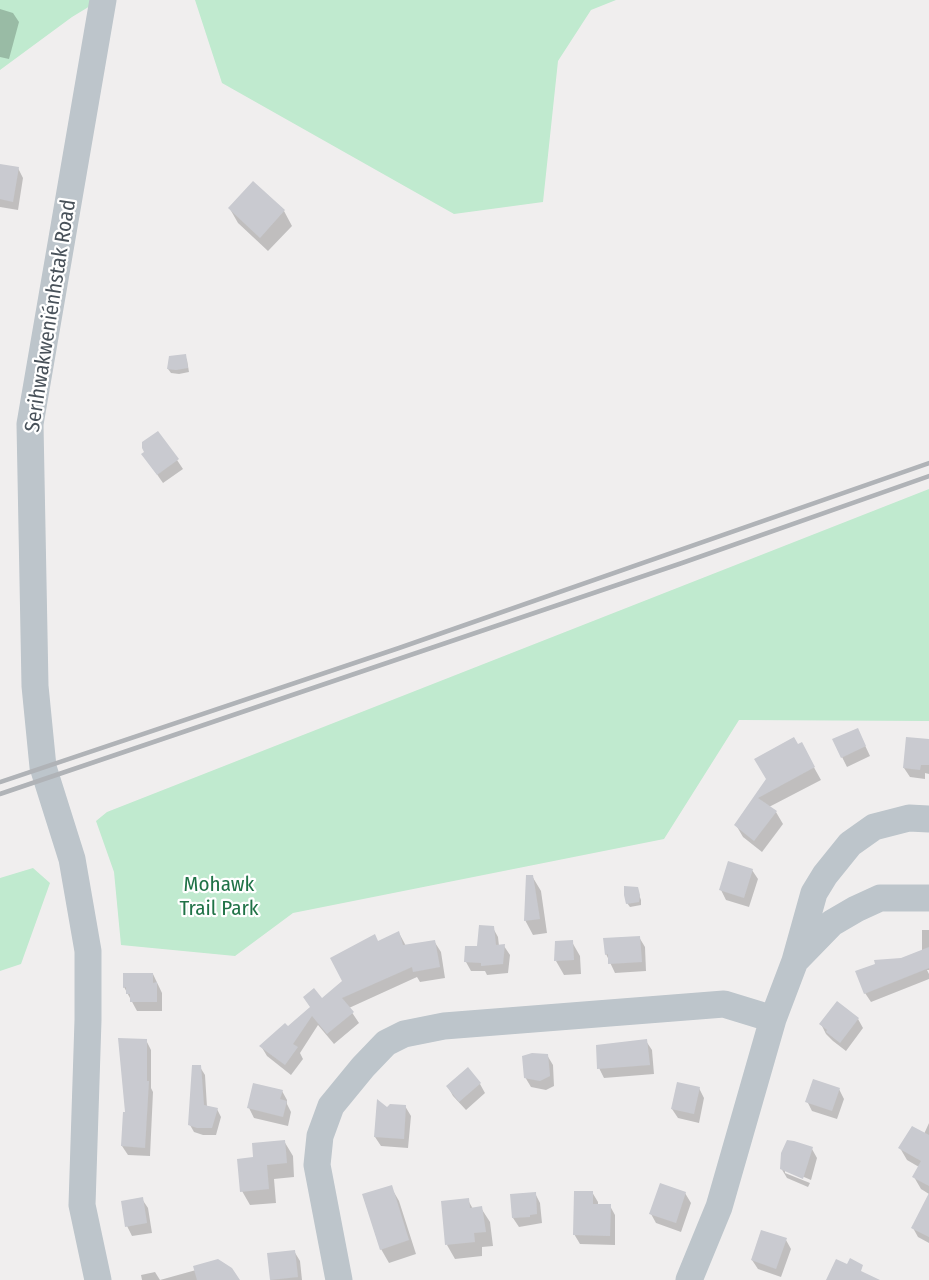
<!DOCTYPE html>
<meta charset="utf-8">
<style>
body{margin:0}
canvas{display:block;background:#f0eeee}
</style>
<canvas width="929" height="1280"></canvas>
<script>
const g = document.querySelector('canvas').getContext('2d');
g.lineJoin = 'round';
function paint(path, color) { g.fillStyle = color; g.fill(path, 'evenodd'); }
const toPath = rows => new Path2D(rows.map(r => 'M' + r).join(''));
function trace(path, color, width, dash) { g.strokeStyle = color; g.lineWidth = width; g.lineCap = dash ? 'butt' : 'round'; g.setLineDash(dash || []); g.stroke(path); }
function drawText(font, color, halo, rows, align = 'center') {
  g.font = font + ' "Fira Sans Condensed",sans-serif'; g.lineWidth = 4.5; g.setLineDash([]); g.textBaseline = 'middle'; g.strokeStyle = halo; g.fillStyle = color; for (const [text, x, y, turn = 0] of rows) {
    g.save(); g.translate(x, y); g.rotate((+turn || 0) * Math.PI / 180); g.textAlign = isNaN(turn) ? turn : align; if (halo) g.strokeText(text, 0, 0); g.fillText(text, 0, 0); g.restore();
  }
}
const green = toPath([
 [0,0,100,0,72,17,0,70],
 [195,0,616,0,591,10,558,61,543,202,454,214,222,83],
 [929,489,929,721,739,720,664,839,293,913,235,956,121,945,114,872,96,821,107,812],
 [33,868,50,883,21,964,0,971,0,878]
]);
const shadow = toPath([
 [0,9,13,13,19,22,9,59,0,57],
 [0,165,18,168,23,178,18,210,0,207],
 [254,183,284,211,292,226,268,251,238,223,230,209],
 [185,356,187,360,189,372,179,374,171,373,168,369],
 [177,460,183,469,163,483,149,463],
 [862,739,870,756,847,767,842,757],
 [929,740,929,774,925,773,925,779,910,777,904,768],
 [801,744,821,780,769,807,776,812,783,824,762,852,743,837,736,825,798,746],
 [752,870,758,879,749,907,726,900,721,890],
 [532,876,541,891,547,933,533,935,525,920],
 [637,889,641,900,641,905,630,907,627,903],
 [493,928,498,937,499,946,504,946,510,955,508,973,487,975,485,971,471,971,466,962,478,948],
 [922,930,929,930,929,970,927,970,929,974,929,979,871,1002,865,993,857,972,901,959,922,962],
 [399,933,406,946,434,941,441,952,445,978,420,982,417,977,349,1008,359,1023,334,1044,318,1025,300,1053,303,1059,291,1075,267,1056,261,1046,288,1028,311,1008,305,998,321,1000,344,982,378,943],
 [639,937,645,947,646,971,615,973,606,954],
 [572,942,580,956,581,974,564,975,556,961],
 [153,974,162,993,162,1011,137,1011,124,987],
 [858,1019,863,1028,846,1051,833,1041,826,1034,821,1024],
 [146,1040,151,1050,151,1088,153,1092,150,1156,128,1155,122,1146,127,1114],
 [646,1041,652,1050,654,1074,604,1078,599,1068],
 [547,1055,553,1065,554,1086,546,1090,531,1087,525,1077],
 [200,1067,205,1075,207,1107,217,1109,221,1117,216,1135,203,1135,194,1132,190,1125],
 [480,1084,485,1093,466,1110,453,1096,448,1087],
 [699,1088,704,1098,699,1123,678,1118,672,1109],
 [839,1089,844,1099,837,1119,812,1111,807,1101],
 [282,1091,287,1100,287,1104,291,1112,288,1126,254,1118,249,1108],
 [405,1106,411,1116,408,1148,381,1146,375,1137,388,1108],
 [929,1123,929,1194,921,1189,914,1177,919,1167,907,1160,900,1148,924,1134],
 [284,1141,293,1156,294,1177,274,1179,276,1203,250,1205,242,1191,255,1158],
 [812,1149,817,1158,811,1180,785,1169,785,1173,810,1183,808,1187,787,1178,781,1168],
 [391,1187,399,1201,416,1254,389,1263,381,1249],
 [592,1192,598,1202,598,1205,610,1206,615,1215,615,1245,580,1244,574,1234],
 [535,1193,540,1203,542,1223,519,1227,513,1218],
 [685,1193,691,1203,681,1232,656,1223,651,1214],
 [142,1199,148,1208,152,1233,132,1236,127,1226],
 [468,1200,473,1209,481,1208,490,1222,493,1246,482,1247,482,1256,455,1259,447,1245],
 [929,1208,929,1243,918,1237,913,1228],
 [786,1240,791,1249,781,1277,758,1269,752,1260],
 [294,1251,300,1261,302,1280,271,1280,268,1254],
 [196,1270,238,1280,142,1280,141,1275,155,1272,160,1280]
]);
const building = toPath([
 [0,164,19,167,13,202,0,199],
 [253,181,285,210,260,238,228,208],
 [186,354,188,368,176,370,167,369,169,356],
 [158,431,179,459,157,475,141,454,144,452,142,448,142,442],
 [858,728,866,746,841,758,832,739],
 [794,737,798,744,802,742,815,767,758,798,777,811,754,841,734,825,766,779,754,759],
 [906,737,929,739,929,765,921,765,920,770,903,768],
 [728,861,753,869,744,898,719,890],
 [526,875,533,875,540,919,524,921],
 [624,886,638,887,640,895,639,902,626,904,624,895],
 [479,925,494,926,496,945,505,944,503,964,481,966,481,963,464,962,465,946,477,946],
 [399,931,403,945,435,940,440,967,413,972,412,967,342,998,354,1012,327,1034,312,1016,293,1044,298,1047,285,1065,259,1046,285,1023,288,1026,310,1007,303,997,314,988,322,998,342,981,330,958,375,934,378,941],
 [640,936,642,962,608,964,608,954,605,955,603,938],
 [573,940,574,960,554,961,555,941],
 [929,947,929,968,864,994,855,971,875,964,874,960,901,958],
 [123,973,153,973,153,983,157,982,157,1002,130,1002,130,994,126,994,126,987,123,988],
 [837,1001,859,1018,840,1043,826,1032,827,1030,819,1024],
 [118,1038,147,1039,147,1081,149,1081,145,1148,121,1146,123,1112,125,1112],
 [647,1039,650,1065,597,1069,596,1045],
 [532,1053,548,1054,550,1076,540,1081,524,1078,522,1056],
 [192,1065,201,1065,204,1105,218,1108,212,1128,197,1128,188,1125],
 [468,1067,481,1083,459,1102,446,1086],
 [813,1079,840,1088,832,1111,805,1102],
 [677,1082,700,1087,694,1114,671,1109],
 [253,1083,283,1090,280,1099,287,1101,283,1117,247,1108],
 [377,1099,387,1107,390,1104,406,1105,404,1139,374,1137],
 [912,1126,929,1135,929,1186,912,1177,921,1161,898,1148],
 [285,1140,287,1163,267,1165,269,1189,240,1192,237,1159,253,1157,252,1143],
 [787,1140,794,1141,813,1147,803,1179,780,1169,781,1153],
 [660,1183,686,1192,676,1223,649,1214],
 [392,1185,409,1240,380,1250,362,1194],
 [574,1191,593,1191,593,1204,611,1204,610,1236,573,1235],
 [536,1192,537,1214,530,1215,530,1217,512,1218,510,1194],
 [929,1193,929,1237,911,1228],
 [143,1197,147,1223,125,1227,121,1201],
 [469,1198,470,1208,482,1206,486,1232,474,1233,475,1242,445,1245,441,1201],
 [761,1230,787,1238,776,1269,751,1260],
 [295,1250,298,1277,270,1280,267,1253],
 [850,1258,863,1265,861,1271,880,1280,826,1280,836,1259,847,1264],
 [218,1259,232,1268,240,1280,197,1280,193,1266]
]);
const minor = toPath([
 [796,960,832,923,856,909,880,898,929,898],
 [98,1280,82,1205,88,1020,88,951,72,859,43,767,35,686,30,424,103,0],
 [339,1280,317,1165,320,1136,331,1106,363,1067,386,1043,404,1034,444,1026,724,1004,773,1019],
 [689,1280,719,1207,773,1019,795,961,814,893,825,875,850,844,874,827,909,818,929,819]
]);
const rail = toPath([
 [0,782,399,648,929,463],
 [0,794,682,563,929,476]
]);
const streetNames = [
 ["Serihwakweniénhstak Road",51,316,-81]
];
const parkNames = [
 ["Mohawk",219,885],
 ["Trail Park",219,909]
];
paint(green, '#c0eacf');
paint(shadow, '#0003');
paint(building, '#c9cad0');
trace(minor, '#bdc5cb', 27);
trace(rail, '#b0b3b7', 4.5);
drawText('21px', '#485159', '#fff', streetNames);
drawText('21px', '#207347', '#fff', parkNames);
</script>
